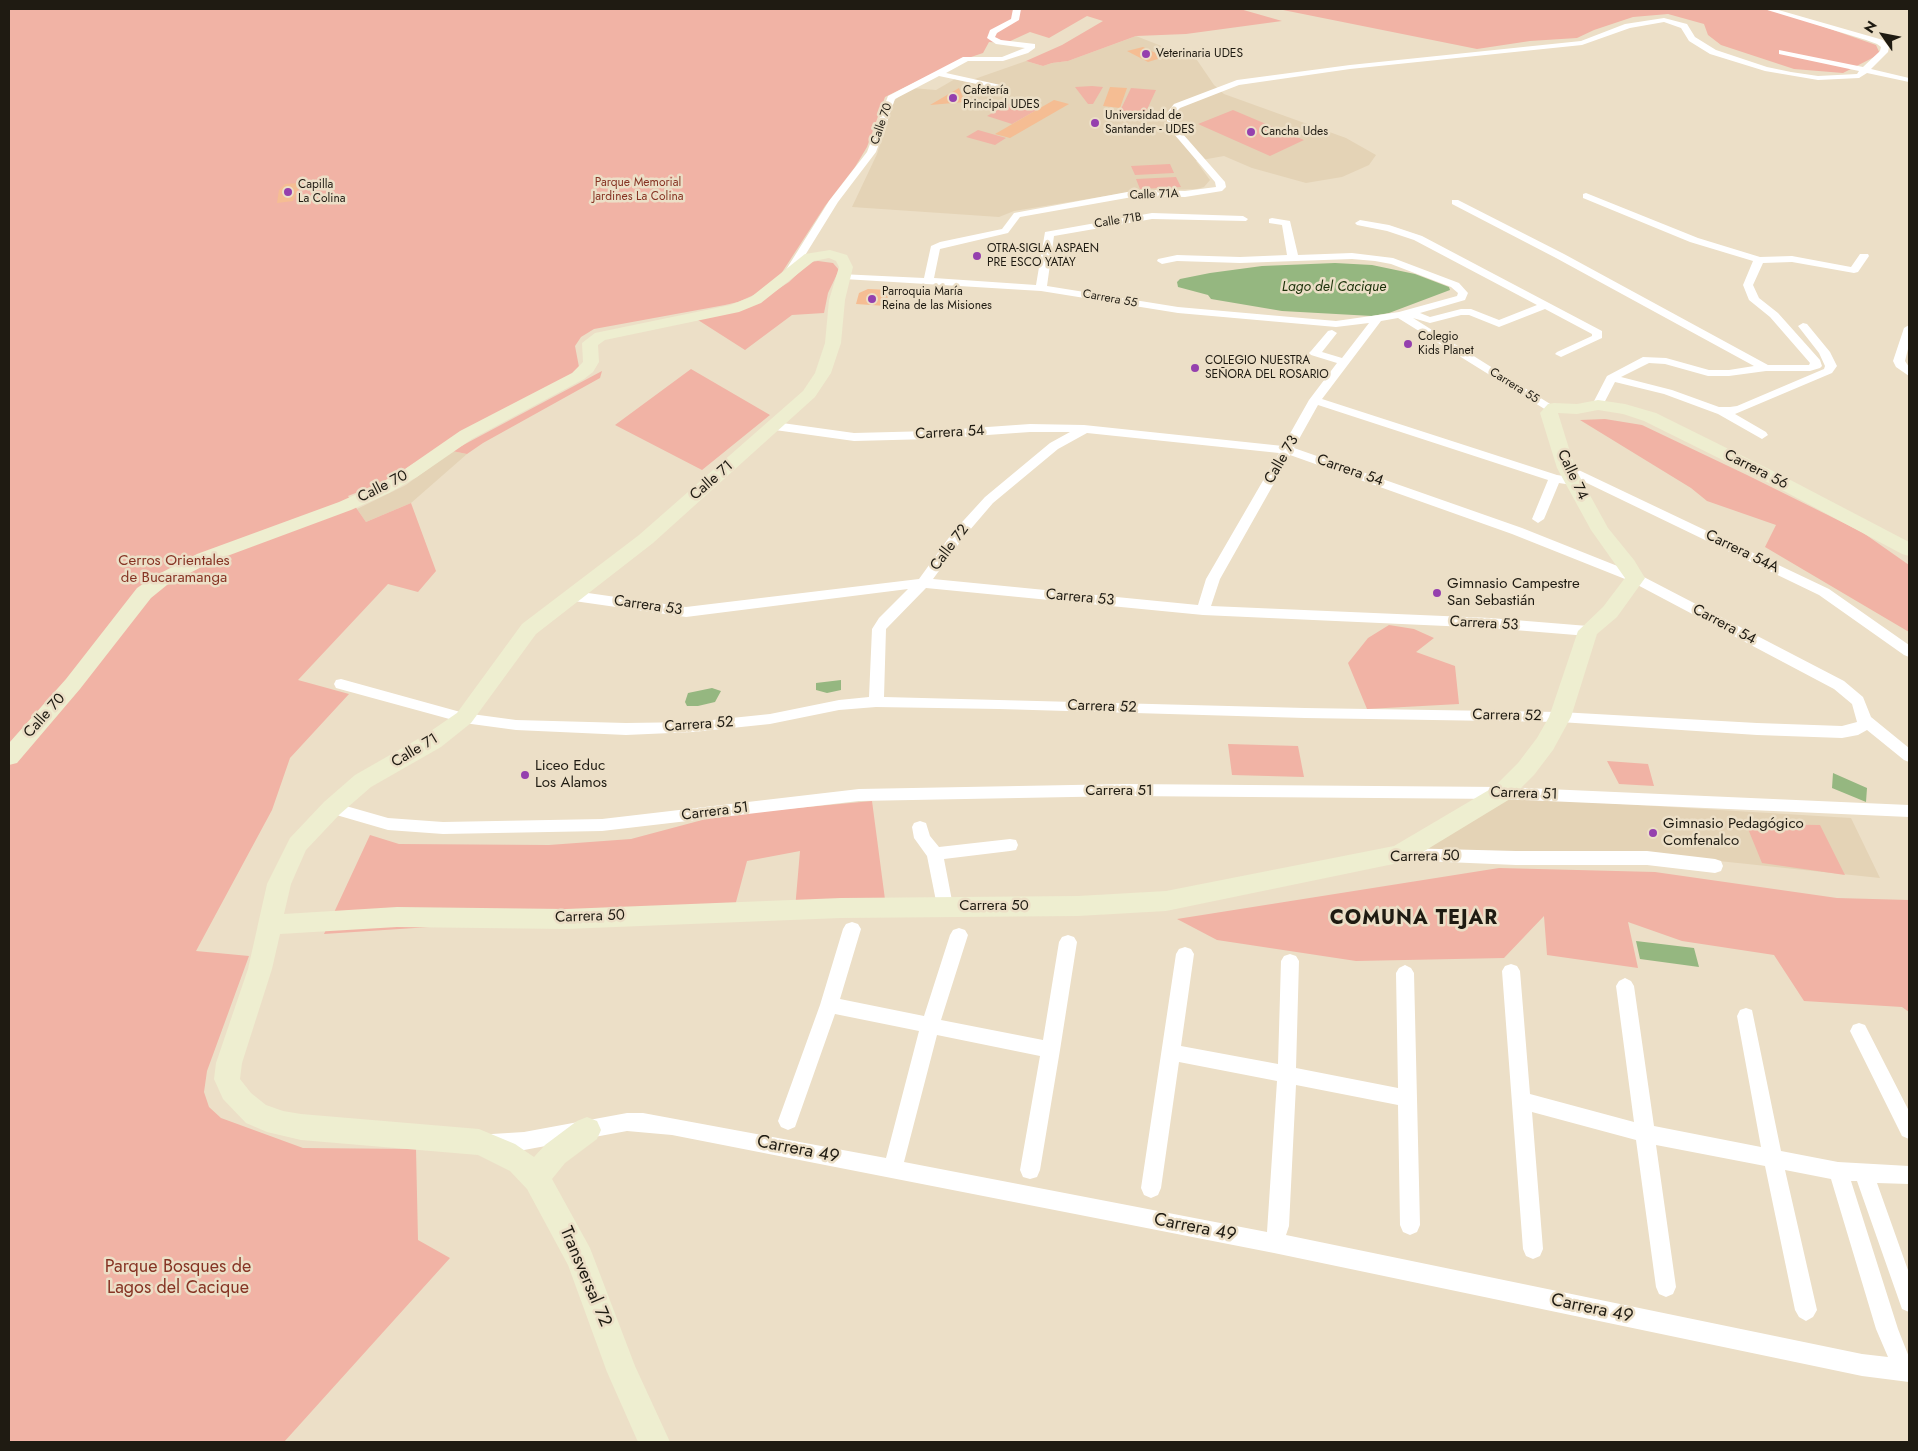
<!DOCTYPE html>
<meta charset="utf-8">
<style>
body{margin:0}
#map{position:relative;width:1918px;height:1451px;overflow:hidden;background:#ecdfc7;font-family:Jost,sans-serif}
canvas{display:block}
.frame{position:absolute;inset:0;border:10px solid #1f1b12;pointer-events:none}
.north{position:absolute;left:1858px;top:10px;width:50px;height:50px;-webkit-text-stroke:4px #ecdfc7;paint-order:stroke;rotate:303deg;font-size:14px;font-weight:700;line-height:20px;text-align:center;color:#1f1b12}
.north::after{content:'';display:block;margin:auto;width:18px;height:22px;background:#1f1b12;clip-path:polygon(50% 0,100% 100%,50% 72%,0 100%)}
</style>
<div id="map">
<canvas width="1918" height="1451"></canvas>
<div class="frame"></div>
<div class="north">N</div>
</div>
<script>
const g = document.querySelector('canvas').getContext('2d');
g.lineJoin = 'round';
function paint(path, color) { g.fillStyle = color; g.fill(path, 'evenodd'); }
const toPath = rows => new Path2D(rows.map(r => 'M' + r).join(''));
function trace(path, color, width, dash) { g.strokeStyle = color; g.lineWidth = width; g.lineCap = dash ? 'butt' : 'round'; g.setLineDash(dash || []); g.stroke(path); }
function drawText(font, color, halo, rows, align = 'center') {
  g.font = font + ' Jost,sans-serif'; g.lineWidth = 5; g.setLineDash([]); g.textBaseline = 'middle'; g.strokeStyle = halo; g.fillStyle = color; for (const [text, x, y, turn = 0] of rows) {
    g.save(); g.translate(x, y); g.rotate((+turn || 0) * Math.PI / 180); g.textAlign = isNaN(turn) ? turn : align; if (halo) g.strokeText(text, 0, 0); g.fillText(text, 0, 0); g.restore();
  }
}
const built = toPath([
 [1136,36,1197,60,1214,85,1224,94,1346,138,1376,155,1369,165,1342,177,1306,183,1252,168,1224,156,1196,161,1210,180,1204,187,1197,189,1137,191,1014,211,999,217,852,207,877,154,894,101,901,94,912,88,936,90,955,79,966,82,1026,61,1043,66,1052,63,1068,61],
 [452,451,467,454,411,503,366,522,357,509,406,485],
 [1506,797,1851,818,1880,878,1662,855,1421,849]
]);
const green = toPath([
 [9,9,1240,9,1282,21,1186,34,1136,36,1068,61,1052,63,1043,66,1026,61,1062,45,1103,21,1087,16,1049,38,1030,32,1006,43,989,42,983,53,956,62,885,97,867,147,855,167,825,206,779,277,756,294,738,302,725,305,594,329,581,337,575,346,579,367,575,373,423,458,386,481,348,496,366,522,411,503,436,571,418,592,388,584,298,680,349,694,290,758,272,810,196,951,249,956,207,1071,204,1092,209,1107,221,1118,303,1148,416,1149,418,1240,450,1258,284,1442,9,1442],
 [1278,9,1764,9,1793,16,1876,45,1880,54,1843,73,1794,69,1721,45,1708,35,1704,24,1668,14,1633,17,1594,30,1577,38,1530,41,1477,49],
 [1092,86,1103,87,1093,104,1088,104,1075,87],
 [1131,88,1156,90,1145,114,1120,111],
 [1017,99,1042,107,1012,124,987,116],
 [1233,110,1304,140,1270,156,1198,124],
 [978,130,1006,138,995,145,966,137],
 [1170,164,1174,173,1135,175,1131,166],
 [1176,177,1181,187,1140,189,1136,179],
 [818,261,833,263,839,270,828,293,824,313,792,315,745,350,698,320,754,305,789,282,810,262],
 [691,369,770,415,702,470,615,425],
 [602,371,600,378,483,443,467,454,452,451],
 [1605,419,1642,425,1747,475,1862,532,1909,565,1909,632,1765,547,1776,525,1707,501,1691,488,1580,420],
 [1389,625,1414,629,1434,638,1416,652,1455,666,1459,704,1367,709,1348,663,1368,638],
 [1228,744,1298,746,1304,777,1232,775],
 [1607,761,1648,764,1654,786,1619,784],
 [872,801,886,907,795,909,800,851,747,861,732,917,460,925,324,934,370,835,399,844,549,845,631,839,721,815],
 [1746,824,1820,825,1845,875,1762,863],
 [1499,868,1655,872,1837,898,1909,900,1909,1012,1902,1007,1804,1001,1774,955,1682,941,1628,922,1638,968,1547,955,1544,916,1504,958,1356,961,1217,940,1177,919]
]);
const water = toPath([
 [1335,263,1372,265,1415,274,1449,287,1450,290,1389,313,1372,316,1282,311,1211,299,1208,295,1178,287,1177,282,1180,279,1210,273,1262,266],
 [841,680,841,690,827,693,816,690,816,683],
 [712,688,721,691,715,702,698,706,687,706,685,702,688,693],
 [1833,773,1867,788,1866,802,1832,788],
 [1636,941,1694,948,1699,967,1640,959]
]);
const building = toPath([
 [1143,47,1164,57,1148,62,1127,51],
 [1110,87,1127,88,1120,108,1103,106],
 [959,88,965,102,930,105],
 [1054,100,1069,104,1010,138,995,134],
 [301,183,293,201,277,203,279,190,285,184],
 [868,289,889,290,886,306,856,304,859,293]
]);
const street = toPath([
 [1013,9,1021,9,1019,20,997,33,995,37,1001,40,1035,44,1035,48,1028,53,1003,61,968,61,946,73,1005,86,1005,90,939,76,895,99,876,152,838,202,791,278,783,278,782,276,829,201,867,152,888,96,963,57,1002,57,1022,49,1025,48,996,44,987,38,990,30,1011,19,1013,9],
 [1764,9,1775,9,1883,40,1889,47,1888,52,1871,69,1909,78,1909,82,1867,73,1859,78,1818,80,1765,71,1710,54,1689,41,1681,28,1664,22,1630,28,1582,45,1350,69,1239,85,1180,108,1174,114,1175,125,1225,182,1226,187,1222,191,1185,197,1138,196,1020,217,1008,233,940,249,934,278,1036,285,1045,232,1152,213,1243,216,1248,219,1246,221,1152,219,1054,236,1047,286,1178,307,1336,321,1399,312,1457,296,1458,293,1451,287,1391,264,1375,261,1352,259,1240,263,1177,261,1162,264,1157,261,1158,259,1177,255,1240,257,1287,255,1282,225,1269,223,1269,219,1272,218,1290,221,1298,255,1352,253,1393,258,1459,283,1468,293,1465,300,1420,313,1430,317,1461,309,1471,309,1499,320,1537,305,1414,240,1387,231,1357,225,1355,223,1360,220,1389,225,1422,236,1602,331,1602,338,1561,357,1555,354,1557,352,1592,336,1592,334,1545,309,1499,327,1469,315,1461,315,1430,323,1413,318,1555,407,1557,409,1551,413,1398,318,1381,321,1322,399,1557,475,1576,478,1578,481,1572,485,1559,483,1544,519,1538,523,1532,519,1548,480,1318,405,1294,448,1522,528,1640,575,1844,681,1863,697,1871,717,1909,748,1909,762,1904,760,1867,730,1858,735,1842,738,1757,735,1560,722,1305,718,999,709,876,707,839,710,770,724,693,732,626,735,516,730,464,723,336,688,334,684,336,680,341,679,464,713,516,720,626,723,693,722,770,714,839,700,869,697,872,629,879,618,908,589,686,617,574,601,569,599,567,596,569,593,574,591,686,607,919,579,953,532,985,497,1050,443,1070,432,1030,432,931,439,854,441,775,430,769,426,771,423,775,422,854,433,931,431,1030,424,1084,425,1283,446,1309,400,1337,363,1311,355,1309,353,1311,351,1328,331,1332,330,1337,333,1322,352,1342,358,1369,323,1336,327,1178,313,1041,291,844,279,840,278,839,276,840,274,924,278,931,246,940,242,1002,229,1014,213,1138,190,1185,191,1216,187,1215,182,1168,127,1166,114,1174,104,1237,80,1350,65,1581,41,1625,24,1664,18,1687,24,1695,37,1716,50,1767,67,1791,72,1818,76,1857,74,1859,71,1779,54,1779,50,1863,67,1880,51,1881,47,1877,44,1866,40,1764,9],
 [1087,433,1279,453,1206,579,1198,605,933,579,963,538,993,503,1058,449,1087,433],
 [1290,455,1512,534,1630,581,1834,689,1852,704,1857,722,1842,726,1757,723,1560,712,1305,708,884,697,886,629,926,588,1203,615,1490,628,1588,636,1593,634,1595,631,1593,628,1588,626,1490,618,1211,606,1220,579,1290,455],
 [1586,193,1698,238,1760,257,1792,256,1851,267,1860,254,1868,254,1869,256,1858,272,1854,273,1792,262,1763,263,1753,285,1759,298,1778,313,1820,360,1822,366,1820,368,1810,371,1766,371,1729,376,1708,376,1665,364,1649,363,1621,377,1672,390,1719,407,1730,407,1737,406,1824,369,1825,366,1819,353,1798,326,1803,323,1807,324,1830,352,1837,366,1832,373,1735,414,1766,432,1768,435,1762,439,1718,414,1664,394,1615,382,1602,407,1594,407,1592,405,1607,376,1643,357,1666,358,1709,370,1729,370,1754,366,1556,258,1452,204,1452,200,1458,200,1564,254,1768,365,1809,365,1810,363,1770,317,1749,300,1743,285,1753,261,1690,242,1583,198,1583,194,1586,193],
 [1909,325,1909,345,1905,361,1909,367,1909,376,1896,367,1893,361,1904,328,1909,325],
 [1566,464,1829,589,1909,645,1909,657,1904,655,1819,595,1562,471,1560,468,1562,465,1566,464],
 [1125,784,1502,787,1909,805,1909,817,1502,799,1125,796,859,801,602,831,443,834,388,830,326,812,324,808,326,804,332,802,388,818,443,822,602,819,859,789,1125,784],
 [920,821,926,823,930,836,939,847,1010,839,1016,840,1018,845,1016,850,1010,851,944,859,953,906,951,911,945,913,939,911,937,906,927,856,914,838,912,827,914,823,920,821],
 [1400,848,1516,851,1647,851,1715,859,1721,861,1723,866,1721,871,1715,873,1647,865,1516,865,1400,860,1394,859,1392,854,1394,849,1400,848],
 [852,922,858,924,861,929,840,999,924,1016,950,935,953,930,959,928,965,930,968,935,941,1020,1043,1040,1059,942,1062,937,1068,935,1074,937,1077,942,1060,1050,1040,1170,1037,1177,1030,1179,1023,1177,1020,1170,1040,1056,937,1035,904,1162,1267,1232,1277,1081,1179,1062,1161,1188,1158,1195,1151,1198,1144,1195,1141,1188,1176,954,1179,949,1185,947,1191,949,1194,954,1181,1046,1278,1064,1281,961,1284,956,1290,954,1296,956,1299,961,1296,1068,1398,1088,1396,973,1399,968,1405,965,1411,968,1414,973,1420,1225,1417,1232,1410,1235,1403,1232,1400,1225,1398,1105,1296,1085,1289,1226,1286,1235,1862,1354,1888,1357,1876,1329,1831,1179,1785,1170,1817,1310,1813,1317,1806,1321,1799,1317,1795,1310,1765,1166,1656,1145,1676,1287,1673,1294,1666,1297,1659,1294,1656,1287,1636,1140,1532,1112,1543,1249,1540,1256,1533,1259,1526,1256,1523,1249,1502,971,1505,966,1511,964,1517,966,1520,971,1530,1094,1634,1122,1616,986,1619,981,1625,978,1631,981,1634,986,1654,1126,1761,1147,1737,1016,1740,1010,1746,1008,1752,1010,1781,1151,1838,1162,1909,1166,1909,1184,1877,1183,1909,1273,1909,1312,1902,1309,1857,1181,1851,1181,1898,1329,1909,1357,1909,1382,1862,1376,1274,1253,672,1135,627,1131,524,1150,492,1152,485,1149,482,1143,485,1137,492,1134,524,1132,627,1113,643,1113,886,1158,919,1031,835,1014,795,1127,788,1130,781,1127,778,1121,820,1005,843,929,846,924,852,922],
 [1859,1023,1865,1025,1909,1111,1909,1139,1902,1136,1850,1031,1853,1025,1859,1023]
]);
const secondary = toPath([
 [830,250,847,255,853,267,845,300,841,343,831,373,815,397,653,543,536,634,471,723,441,747,371,787,340,814,306,850,291,884,284,914,397,907,566,909,841,898,1078,896,1166,891,1394,846,1494,787,1518,763,1537,738,1549,717,1578,631,1603,607,1625,578,1591,530,1557,468,1540,413,1548,404,1554,403,1577,404,1598,400,1625,404,1656,413,1779,474,1909,542,1909,556,1902,554,1767,482,1644,421,1623,414,1598,410,1577,414,1558,413,1575,468,1608,528,1634,560,1645,578,1617,617,1597,634,1571,717,1553,750,1534,775,1510,799,1408,861,1166,911,1078,916,841,918,566,929,397,927,280,934,272,969,242,1063,240,1079,251,1093,266,1105,283,1111,301,1114,479,1129,515,1144,534,1157,545,1145,577,1121,587,1117,597,1121,601,1130,597,1139,565,1163,552,1179,590,1248,635,1366,670,1442,638,1442,607,1372,568,1265,527,1189,510,1171,478,1155,301,1140,267,1132,246,1123,223,1099,214,1079,216,1063,248,969,267,884,290,838,324,802,355,775,425,735,457,713,522,624,639,535,803,391,815,373,825,343,829,300,839,267,836,261,829,258,814,261,761,303,739,312,605,340,598,345,599,362,593,372,584,379,472,439,417,477,389,493,351,510,211,562,167,585,151,598,80,689,17,763,9,765,9,743,66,679,137,588,153,577,197,554,339,502,377,485,405,469,460,431,572,373,583,362,582,343,595,333,730,305,751,297,805,254,830,250]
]);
const markers = [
 [1146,54,5,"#9540ae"],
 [953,98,5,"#9540ae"],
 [1095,123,5,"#9540ae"],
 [1251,132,5,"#9540ae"],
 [288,192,5,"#9540ae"],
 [977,256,5,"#9540ae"],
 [872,299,5,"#9540ae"],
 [1408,344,5,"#9540ae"],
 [1195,368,5,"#9540ae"],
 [1437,593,5,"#9540ae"],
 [525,775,5,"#9540ae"],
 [1653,833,5,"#9540ae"]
];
const farPoinames = [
 ["Veterinaria UDES",1156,54],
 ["Cafetería",963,91],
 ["Principal UDES",963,105],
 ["Universidad de",1105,116],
 ["Santander - UDES",1105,130],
 ["Cancha Udes",1261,132],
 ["Capilla",298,185],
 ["La Colina",298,199],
 ["OTRA-SIGLA ASPAEN",987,249],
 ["PRE ESCO YATAY",987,263],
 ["Parroquia María",882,292],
 ["Reina de las Misiones",882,306],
 ["Colegio",1418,337],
 ["Kids Planet",1418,351],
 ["COLEGIO NUESTRA",1205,361],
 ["SEÑORA DEL ROSARIO",1205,375]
];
const farStreetnames = [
 ["Calle 70",882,124,-71],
 ["Calle 71A",1154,195,-2],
 ["Calle 71B",1118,221,-9],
 ["Carrera 55",1110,299,10],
 ["Carrera 55",1514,386,32]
];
const farParknames = [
 ["Parque Memorial",638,183],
 ["Jardines La Colina",638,197]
];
const farWaternames = [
 ["Lago del Cacique",1334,288]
];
const streetNames = [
 ["Carrera 54",950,433,-3],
 ["Calle 73",1282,460,-60],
 ["Carrera 56",1756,470,27],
 ["Carrera 54",1350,471,19],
 ["Calle 74",1572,475,65],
 ["Calle 71",712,481,-41],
 ["Calle 70",383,487,-27],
 ["Calle 72",950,548,-53],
 ["Carrera 54A",1742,552,26],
 ["Carrera 53",1080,598,5],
 ["Carrera 53",648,606,8],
 ["Carrera 53",1484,624,3],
 ["Carrera 54",1724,625,28],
 ["Carrera 52",1102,707,2],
 ["Calle 70",45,716,-48],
 ["Carrera 52",1507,716,1],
 ["Carrera 52",699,725,-4],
 ["Calle 71",415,751,-31],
 ["Carrera 51",1119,791],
 ["Carrera 51",1524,794,2],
 ["Carrera 51",715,812,-7],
 ["Carrera 50",1425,857,-1],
 ["Carrera 50",994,906],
 ["Carrera 50",590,917,-2]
];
const parkNames = [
 ["Cerros Orientales",174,561],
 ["de Bucaramanga",174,578]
];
const poiNames = [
 ["Gimnasio Campestre",1447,584],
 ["San Sebastián",1447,601],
 ["Liceo Educ",535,766],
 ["Los Alamos",535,783],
 ["Gimnasio Pedagógico",1663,824],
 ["Comfenalco",1663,841]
];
const nearStreetnames = [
 ["Carrera 49",798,1150,11],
 ["Carrera 49",1195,1228,11],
 ["Transversal 72",585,1277,67],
 ["Carrera 49",1592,1309,12]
];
const nearParknames = [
 ["Parque Bosques de",178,1268],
 ["Lagos del Cacique",178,1289]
];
const districtNames = [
 ["COMUNA TEJAR",1414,919]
];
paint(built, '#e4d3b6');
paint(green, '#f1b3a5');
paint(water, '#95b780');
paint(building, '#f5bd93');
paint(street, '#fff');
paint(secondary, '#eeeed0');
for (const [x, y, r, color] of markers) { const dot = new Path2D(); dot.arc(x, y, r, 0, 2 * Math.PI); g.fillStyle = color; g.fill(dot); trace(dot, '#ecdfc7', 2); }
drawText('12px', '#1f1b12', '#ecdfc7', farPoinames, 'left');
drawText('12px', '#1f1b12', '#ecdfc7', farStreetnames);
drawText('12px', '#863424', '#ecdfc7', farParknames);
drawText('italic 14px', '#1a3008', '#ecdfc7', farWaternames);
drawText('15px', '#1f1b12', '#ecdfc7', streetNames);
drawText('15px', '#863424', '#ecdfc7', parkNames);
drawText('15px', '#1f1b12', '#ecdfc7', poiNames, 'left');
drawText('18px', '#1f1b12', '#ecdfc7', nearStreetnames);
drawText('18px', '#863424', '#ecdfc7', nearParknames);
g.letterSpacing = '1px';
drawText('bold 20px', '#1f1b12', '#ecdfc7', districtNames);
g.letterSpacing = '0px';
</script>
